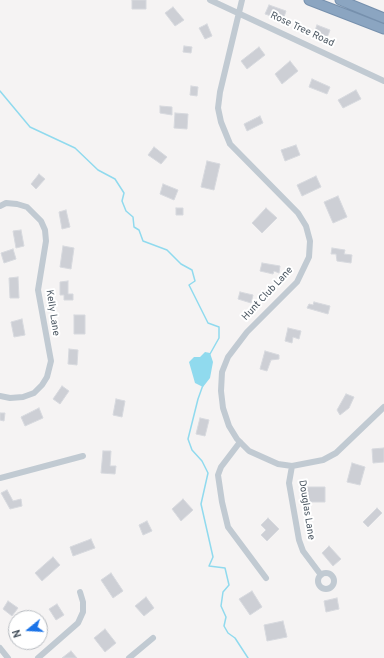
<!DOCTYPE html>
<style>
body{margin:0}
#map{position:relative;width:384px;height:658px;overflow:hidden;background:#f5f3f3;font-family:Overpass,sans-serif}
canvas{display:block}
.north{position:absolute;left:8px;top:610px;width:40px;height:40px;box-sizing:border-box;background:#fff;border:1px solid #b7bbc0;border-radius:50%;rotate:252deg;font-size:11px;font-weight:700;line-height:16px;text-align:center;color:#4a5661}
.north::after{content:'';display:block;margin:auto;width:14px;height:18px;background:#1a73e8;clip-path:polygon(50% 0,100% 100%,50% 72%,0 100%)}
</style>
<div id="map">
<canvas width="384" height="658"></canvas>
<div class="north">N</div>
</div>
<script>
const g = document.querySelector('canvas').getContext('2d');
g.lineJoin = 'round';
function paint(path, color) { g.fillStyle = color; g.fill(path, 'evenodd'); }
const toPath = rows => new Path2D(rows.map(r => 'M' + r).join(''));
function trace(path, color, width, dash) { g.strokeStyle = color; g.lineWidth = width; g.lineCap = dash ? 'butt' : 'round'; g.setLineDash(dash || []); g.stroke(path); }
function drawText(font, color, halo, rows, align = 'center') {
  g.font = font + ' Overpass,sans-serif'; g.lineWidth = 4; g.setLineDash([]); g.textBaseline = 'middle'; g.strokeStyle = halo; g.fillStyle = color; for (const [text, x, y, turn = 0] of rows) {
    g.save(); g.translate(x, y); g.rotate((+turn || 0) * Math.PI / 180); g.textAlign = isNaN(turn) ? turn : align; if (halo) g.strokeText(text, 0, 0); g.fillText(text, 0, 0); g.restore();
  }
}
const water = toPath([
 [205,352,210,353,213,362,210,378,203,387,195,383,189,362,194,357,200,357]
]);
const stream = toPath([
 [0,91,30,127,75,148,98,170,115,179,124,193,122,201,126,211,133,217,134,227,139,230,143,241,167,250,181,264,192,270,195,281,189,285,208,323,219,327,219,338,210,354],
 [203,385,198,399,188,439,192,450,202,461,208,473,201,504,213,557,209,566,225,568,229,585,223,592,221,606,226,617,224,626,228,633,235,638,248,658]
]);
const building = toPath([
 [132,0,146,0,146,9,132,9,132,0],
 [269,5,286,11,283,20,265,14,269,5],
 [173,7,184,20,175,26,165,13,173,7],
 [207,24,212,36,205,39,199,28,207,24],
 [317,25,330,30,327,38,314,33,317,25],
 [184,46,192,47,191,53,183,52,184,46],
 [259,47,265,55,247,69,241,61,259,47],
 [290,61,298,71,282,84,275,74,290,61],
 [312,79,330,87,327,94,309,87,312,79],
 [191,86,198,87,197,96,190,95,191,86],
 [356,90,361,99,343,108,338,100,356,90],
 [160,106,172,107,172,115,160,113,160,106],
 [175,113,188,114,187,129,174,128,175,113],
 [260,116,263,123,247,131,244,124,260,116],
 [296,145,300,155,285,161,281,150,296,145],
 [154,147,167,157,161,164,148,155,154,147],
 [207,161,220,164,214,190,201,187,207,161],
 [39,174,45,179,36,189,31,184,39,174],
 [316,176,321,187,302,196,297,185,316,176],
 [163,184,178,190,174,200,160,194,163,184],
 [338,196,347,217,333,223,324,202,338,196],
 [176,208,183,208,183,215,176,215,176,208],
 [266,208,277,218,262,233,252,223,266,208],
 [66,210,70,227,62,229,59,212,66,210],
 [21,230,24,246,16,248,13,231,21,230],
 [63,246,74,248,71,269,60,267,63,246],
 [332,248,345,250,344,254,352,255,351,263,337,261,336,254,331,254,332,248],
 [13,249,16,259,4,263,1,253,13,249],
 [262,263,280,266,279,273,274,271,273,274,260,271,262,263],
 [18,277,19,298,10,298,9,278,18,277],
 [68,281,68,294,73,294,73,300,64,300,64,295,60,295,60,282,68,281],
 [240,292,253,295,251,303,238,299,240,292],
 [314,302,330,306,328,314,307,308,309,304,313,305,314,302],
 [74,315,85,315,85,334,74,334,74,315],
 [22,319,25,335,14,337,11,322,22,319],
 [288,328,301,331,299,339,293,337,292,343,285,341,288,328],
 [69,349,78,350,77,365,68,364,69,349],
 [265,351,279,355,279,359,271,360,267,371,260,369,265,351],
 [62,386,69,391,60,404,53,399,62,386],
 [346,394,354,397,349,408,340,415,337,410,346,394],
 [116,399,125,401,122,417,113,415,116,399],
 [39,408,43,418,25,426,21,417,39,408],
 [0,413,5,413,4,421,0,420,0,413],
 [200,418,209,420,205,436,196,434,200,418],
 [384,448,384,462,373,463,372,449,384,448],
 [103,451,111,451,110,466,116,466,115,474,101,473,103,451],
 [352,463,365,467,360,485,347,482,352,463],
 [304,487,325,487,325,502,304,502,304,487],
 [7,490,13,501,21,499,22,506,10,509,1,493,7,490],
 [183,499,193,510,181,521,172,509,183,499],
 [377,508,382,513,368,527,363,522,377,508],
 [268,518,279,529,267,541,261,535,266,530,261,525,268,518],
 [147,521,152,531,143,535,139,525,147,521],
 [91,539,95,548,73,556,70,547,91,539],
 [329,546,341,559,333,566,322,553,329,546],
 [53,557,60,565,42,581,35,573,53,557],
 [111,573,123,591,113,598,101,580,111,573],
 [252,591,262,607,250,615,239,599,252,591],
 [146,597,154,608,144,616,135,606,146,597],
 [337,598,339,609,326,612,324,601,337,598],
 [8,601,18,608,12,616,3,609,8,601],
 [57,604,64,615,56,620,49,609,57,604],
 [283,621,287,637,267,641,264,625,283,621],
 [105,629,116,643,105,652,94,638,105,629],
 [71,651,77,658,62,658,71,651]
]);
const minor = toPath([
 [210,0,384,81],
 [242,0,220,92,218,108,221,122,230,144,298,213,306,226,310,241,309,257,297,282,247,332,228,357,222,372,221,391,223,408,229,426,237,439,249,451,278,464,292,466,323,460,336,453,384,407],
 [0,206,6,203,17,204,27,207,41,221,45,230,46,241,38,290,51,361,47,377,42,385,34,393,23,397,10,398,0,396],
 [240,442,221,467,218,475,222,502,228,527,266,578],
 [292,466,289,483,299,540,303,551,321,575],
 [0,478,83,456],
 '318 581a8 8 0 1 1 16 0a8 8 0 1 1-16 0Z',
 [0,648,8,658],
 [38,658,78,623,83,612,83,602,80,592],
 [129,658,153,638]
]);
const highway = toPath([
 [309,0,384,29],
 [340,0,384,18]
]);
const streetNames = [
 ["Rose Tree Road",302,30,25],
 ["Hunt Club Lane",268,294,-47],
 ["Kelly Lane",52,313,81],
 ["Douglas Lane",306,510,81]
];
paint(water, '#90daee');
trace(stream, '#90daee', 1.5);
paint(building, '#cdcfd5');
trace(building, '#d7d9de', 1);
trace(highway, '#7690ad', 11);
trace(minor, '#c1cad2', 6);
trace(highway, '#8ba5c1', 9);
drawText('10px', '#4a5661', '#fff', streetNames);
</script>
